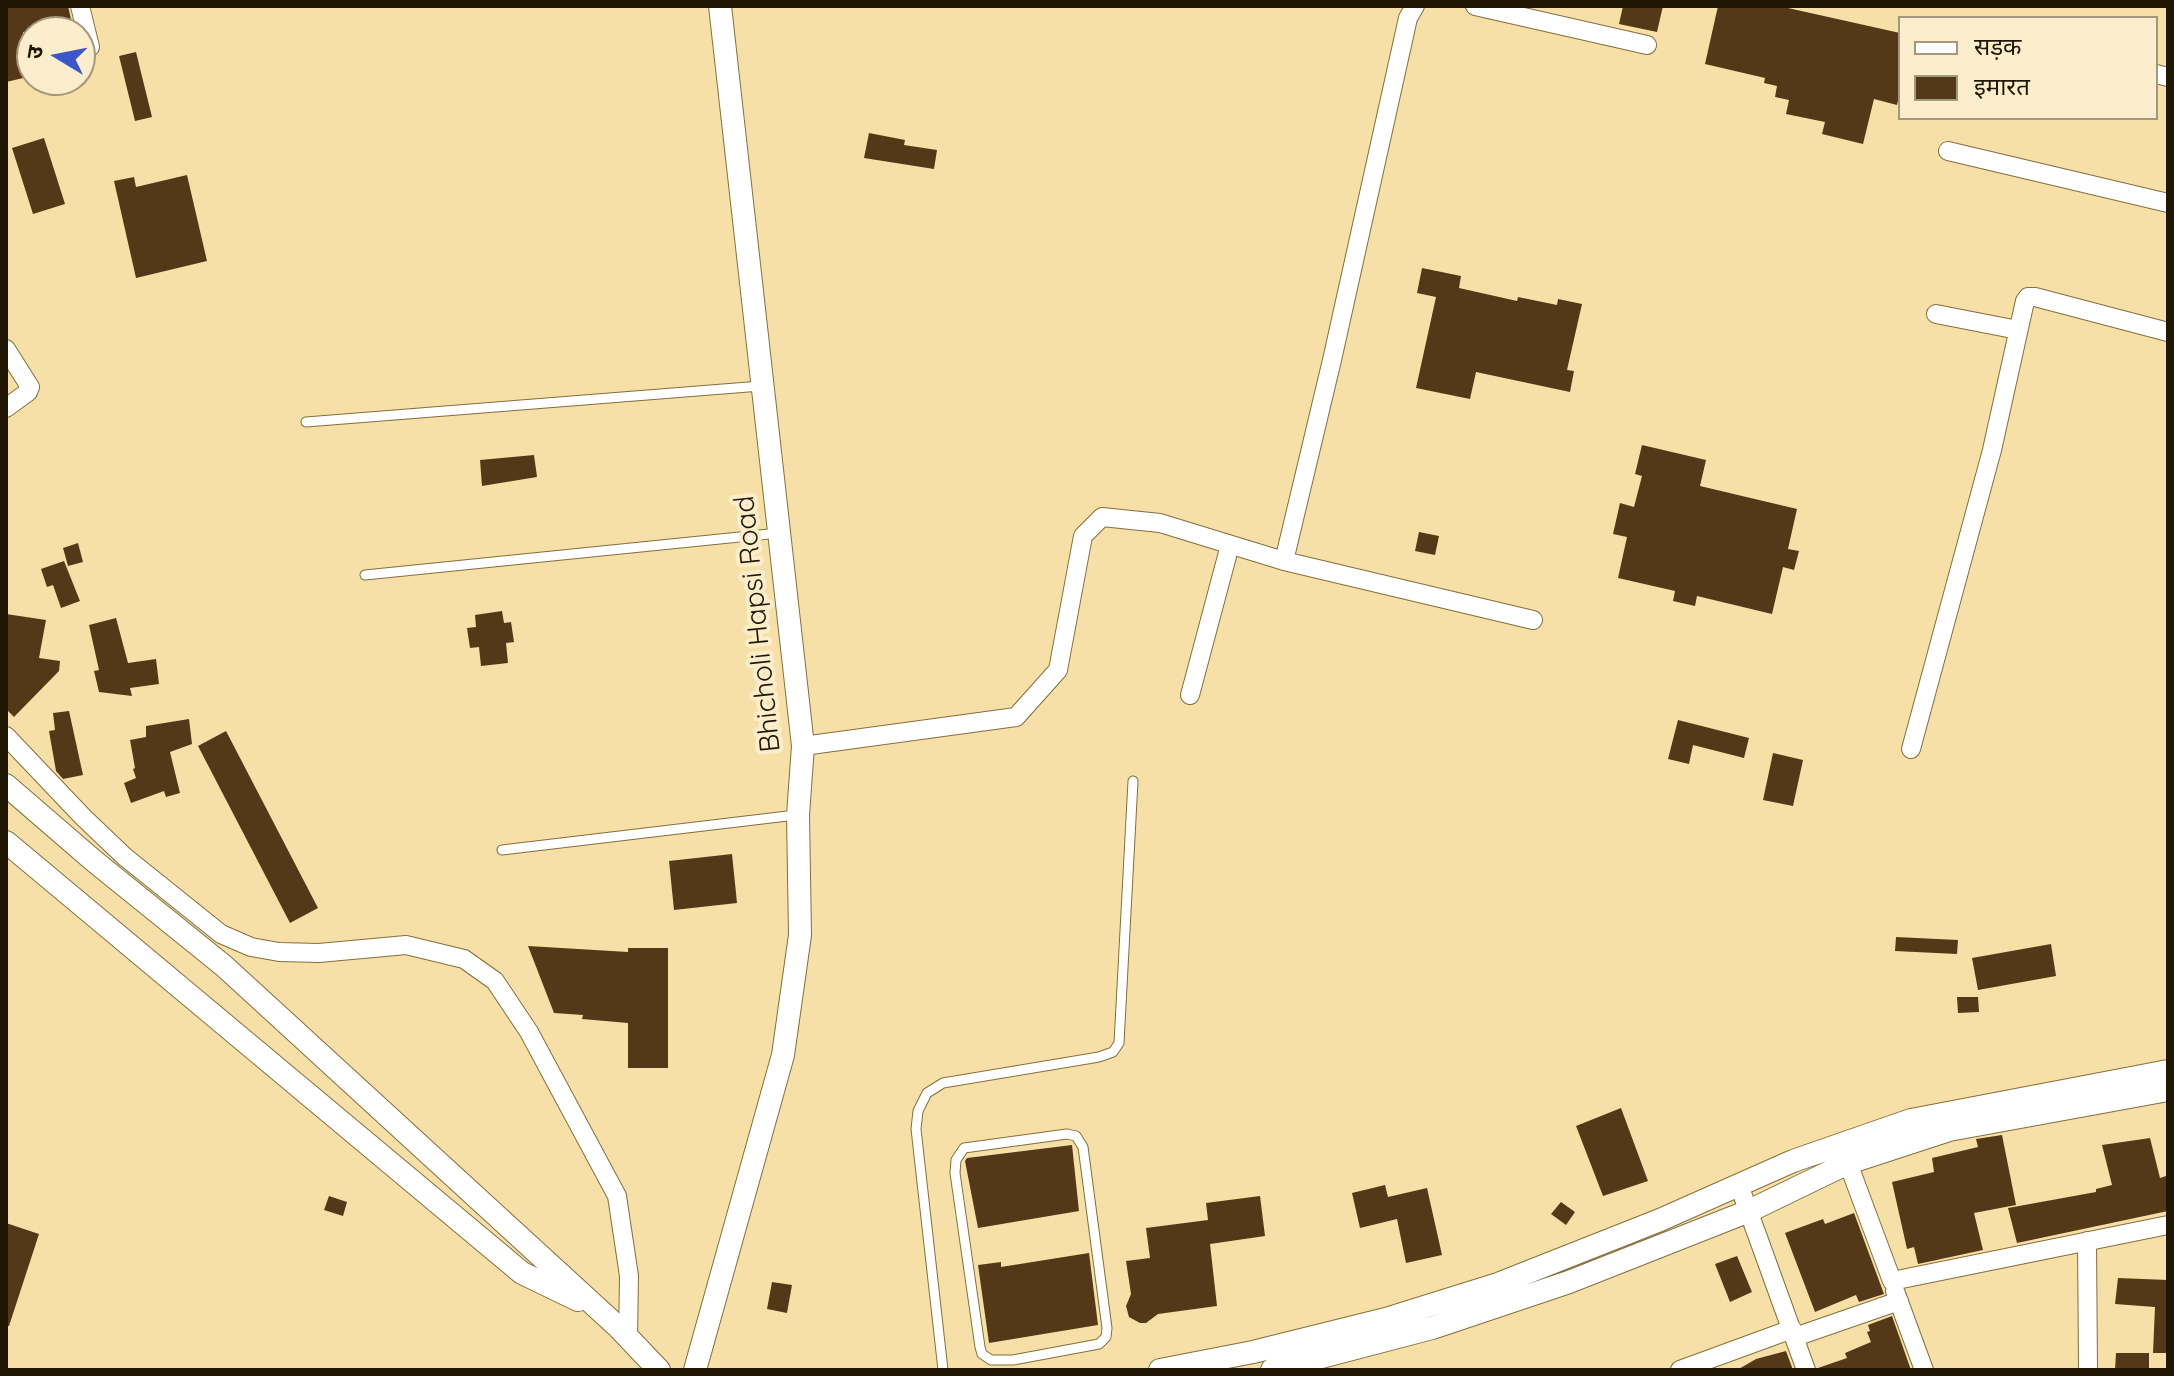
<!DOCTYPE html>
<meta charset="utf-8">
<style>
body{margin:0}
#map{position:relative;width:2174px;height:1376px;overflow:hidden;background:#f7e0a8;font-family:Quicksand,"Noto Sans Devanagari",sans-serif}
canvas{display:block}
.frame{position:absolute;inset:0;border:8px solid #201703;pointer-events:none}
.legend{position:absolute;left:1898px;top:16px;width:260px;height:104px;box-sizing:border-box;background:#fceecd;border:2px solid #a4987c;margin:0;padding:10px 14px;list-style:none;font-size:24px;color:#201703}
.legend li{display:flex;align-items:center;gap:16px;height:40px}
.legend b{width:40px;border:2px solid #a4987c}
.north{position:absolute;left:16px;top:16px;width:80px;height:80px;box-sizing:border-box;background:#fceecd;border:2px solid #a4987c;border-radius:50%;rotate:280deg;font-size:22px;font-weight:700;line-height:32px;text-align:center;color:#201703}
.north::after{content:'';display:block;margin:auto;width:28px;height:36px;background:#3a58ca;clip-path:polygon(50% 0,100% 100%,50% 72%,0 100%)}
</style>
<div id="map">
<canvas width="2174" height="1376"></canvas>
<div class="frame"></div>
<ul class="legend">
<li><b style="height:10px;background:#fff"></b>सड़क</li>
<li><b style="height:22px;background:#553817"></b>इमारत</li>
</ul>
<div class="north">उ</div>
</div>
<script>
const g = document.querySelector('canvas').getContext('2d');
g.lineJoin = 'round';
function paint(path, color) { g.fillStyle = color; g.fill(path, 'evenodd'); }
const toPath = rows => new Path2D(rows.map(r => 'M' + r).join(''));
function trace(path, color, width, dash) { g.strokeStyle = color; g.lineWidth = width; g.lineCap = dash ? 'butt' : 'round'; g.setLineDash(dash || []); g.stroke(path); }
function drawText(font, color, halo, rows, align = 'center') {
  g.font = font + ' Quicksand,sans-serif'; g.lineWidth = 8; g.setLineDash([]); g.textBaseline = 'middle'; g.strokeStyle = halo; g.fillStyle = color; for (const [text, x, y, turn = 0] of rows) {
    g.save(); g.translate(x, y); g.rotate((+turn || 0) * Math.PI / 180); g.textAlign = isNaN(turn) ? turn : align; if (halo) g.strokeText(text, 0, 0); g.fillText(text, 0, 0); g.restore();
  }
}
const building = toPath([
 [6,6,68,6,74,32,23,32,32,76,6,82],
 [1623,6,1663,6,1657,32,1619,24],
 [1718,6,1779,6,1900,33,1900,92,1897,105,1874,99,1863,144,1822,134,1825,122,1786,114,1789,100,1775,97,1777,86,1764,83,1765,78,1705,64],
 [136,52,152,117,135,121,119,56],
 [869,133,905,140,904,145,937,150,934,169,864,158],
 [44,138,65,204,33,214,12,148],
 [187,175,207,261,136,278,114,181,134,177,136,187],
 [1422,268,1461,276,1459,288,1517,301,1518,297,1557,305,1558,299,1582,304,1567,370,1574,371,1570,392,1476,372,1470,399,1416,388,1436,297,1417,293],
 [1642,445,1706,460,1700,486,1797,509,1788,549,1799,551,1794,570,1783,567,1772,614,1697,596,1695,606,1673,601,1675,591,1618,578,1627,537,1613,534,1620,503,1634,507,1642,476,1635,474],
 [534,455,537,477,482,486,480,460],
 [1419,532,1439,536,1435,555,1415,551],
 [78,543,83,562,68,566,63,548],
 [64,561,80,601,61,608,53,585,47,587,41,569],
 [502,611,504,623,511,622,514,642,506,643,508,663,481,666,479,647,470,648,467,628,476,627,475,615],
 [6,614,46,620,39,658,60,661,59,671,14,717,6,709],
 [116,618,128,663,156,659,159,684,130,688,132,696,99,692,94,671,99,670,89,625],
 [69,711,83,775,63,779,56,771,49,731,55,730,53,713],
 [189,719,192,744,170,752,180,793,166,797,164,791,131,803,124,783,136,778,133,769,135,768,130,740,146,737,146,726],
 [1678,720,1749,738,1744,758,1693,745,1689,764,1668,759],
 [226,731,318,908,290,923,198,746],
 [1773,753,1803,760,1793,806,1763,800],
 [732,854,737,903,674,910,669,861],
 [1896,937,1958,940,1957,954,1895,951],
 [2051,944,2056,976,1978,990,1972,958],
 [528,946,628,952,628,948,668,948,668,1068,628,1068,628,1023,582,1019,583,1015,554,1013],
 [1957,997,1978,997,1979,1012,1958,1013],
 [1621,1108,1648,1181,1603,1196,1576,1126],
 [2002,1135,2016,1205,1974,1213,1983,1250,1918,1264,1914,1247,1907,1249,1892,1182,1934,1172,1932,1158,1978,1147,1976,1139],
 [2150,1138,2160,1178,2166,1176,2168,1186,2168,1211,2017,1243,2008,1208,2096,1192,2096,1189,2112,1185,2102,1145],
 [1072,1145,1079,1211,978,1228,965,1161,967,1158],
 [1385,1185,1388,1197,1427,1188,1442,1255,1406,1263,1397,1219,1360,1228,1352,1193],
 [329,1196,347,1202,343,1216,324,1210],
 [1260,1196,1265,1236,1210,1244,1217,1306,1158,1314,1146,1323,1140,1323,1129,1317,1126,1306,1131,1294,1126,1261,1150,1258,1146,1228,1208,1220,1206,1203],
 [1561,1202,1575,1212,1566,1225,1551,1214],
 [1854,1213,1884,1294,1859,1302,1856,1295,1815,1312,1785,1233,1823,1219,1825,1224],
 [6,1223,39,1234,9,1326,6,1326],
 [1089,1253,1098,1325,989,1343,978,1265,1001,1262,1001,1267],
 [1737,1256,1752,1292,1730,1302,1715,1264],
 [2118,1278,2168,1280,2168,1353,2153,1353,2155,1307,2115,1304],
 [772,1282,792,1285,787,1313,767,1309],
 [1892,1316,1911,1370,1818,1370,1818,1368,1847,1358,1845,1353,1871,1342,1867,1332,1870,1331,1868,1325],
 [1786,1351,1793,1370,1737,1370,1756,1359],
 [2116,1353,2149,1353,2149,1370,2115,1370]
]);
const service = toPath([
 [306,422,761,386],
 [365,575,779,533],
 [502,850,796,815],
 [1067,1134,1076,1136,1083,1147,1107,1328,1106,1337,1099,1344,1013,1360,991,1360,982,1354,980,1347,955,1173,956,1160,964,1148,1067,1134],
 [943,1370,916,1129,918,1111,927,1093,943,1083,1099,1057,1113,1052,1119,1043,1133,781]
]);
const minor = toPath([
 [80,6,90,47],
 [1475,6,1647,45],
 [2156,74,2168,77],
 [1948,151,2168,203],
 [1936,314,2018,330],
 [6,349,30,387,28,392,6,408],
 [1284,561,1332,360,1408,18,1415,6],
 [1190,695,1230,545],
 [6,736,83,817,125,857,221,934,251,947,279,952,319,953,406,945,464,959,495,981,529,1032,617,1196,629,1276,628,1338],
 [803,746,1016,717,1058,670,1083,536,1102,517,1160,523,1284,561,1533,620],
 [1911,749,1992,450,2025,301,2028,297,2035,297,2168,332],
 [1848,1163,1892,1281,2168,1225],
 [1739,1185,1806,1370],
 [2087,1241,2088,1370],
 [1895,1291,1924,1370],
 [1795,1337,1899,1301],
 [1680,1370,1792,1329]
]);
const tertiary = toPath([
 [6,785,94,861,224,966,618,1327,659,1370],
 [6,842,522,1273,578,1300],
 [695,1370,783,1055,800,935,798,815,803,746,720,6],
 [1160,1370,1253,1352,1386,1319,1498,1284,1660,1220,1793,1161,1911,1120,2168,1071],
 [1272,1370,1432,1328,1569,1282,1749,1211,1848,1163,1949,1130,2168,1090]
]);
const streetNames = [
 ["Bhicholi Hapsi Road",758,624,-96]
];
paint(building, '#553817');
trace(service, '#846e3a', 11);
trace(minor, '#846e3a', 20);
trace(tertiary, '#846e3a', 24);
trace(service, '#fff', 9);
trace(minor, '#fff', 18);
trace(tertiary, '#fff', 22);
drawText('28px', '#201703', '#fceecd', streetNames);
</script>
